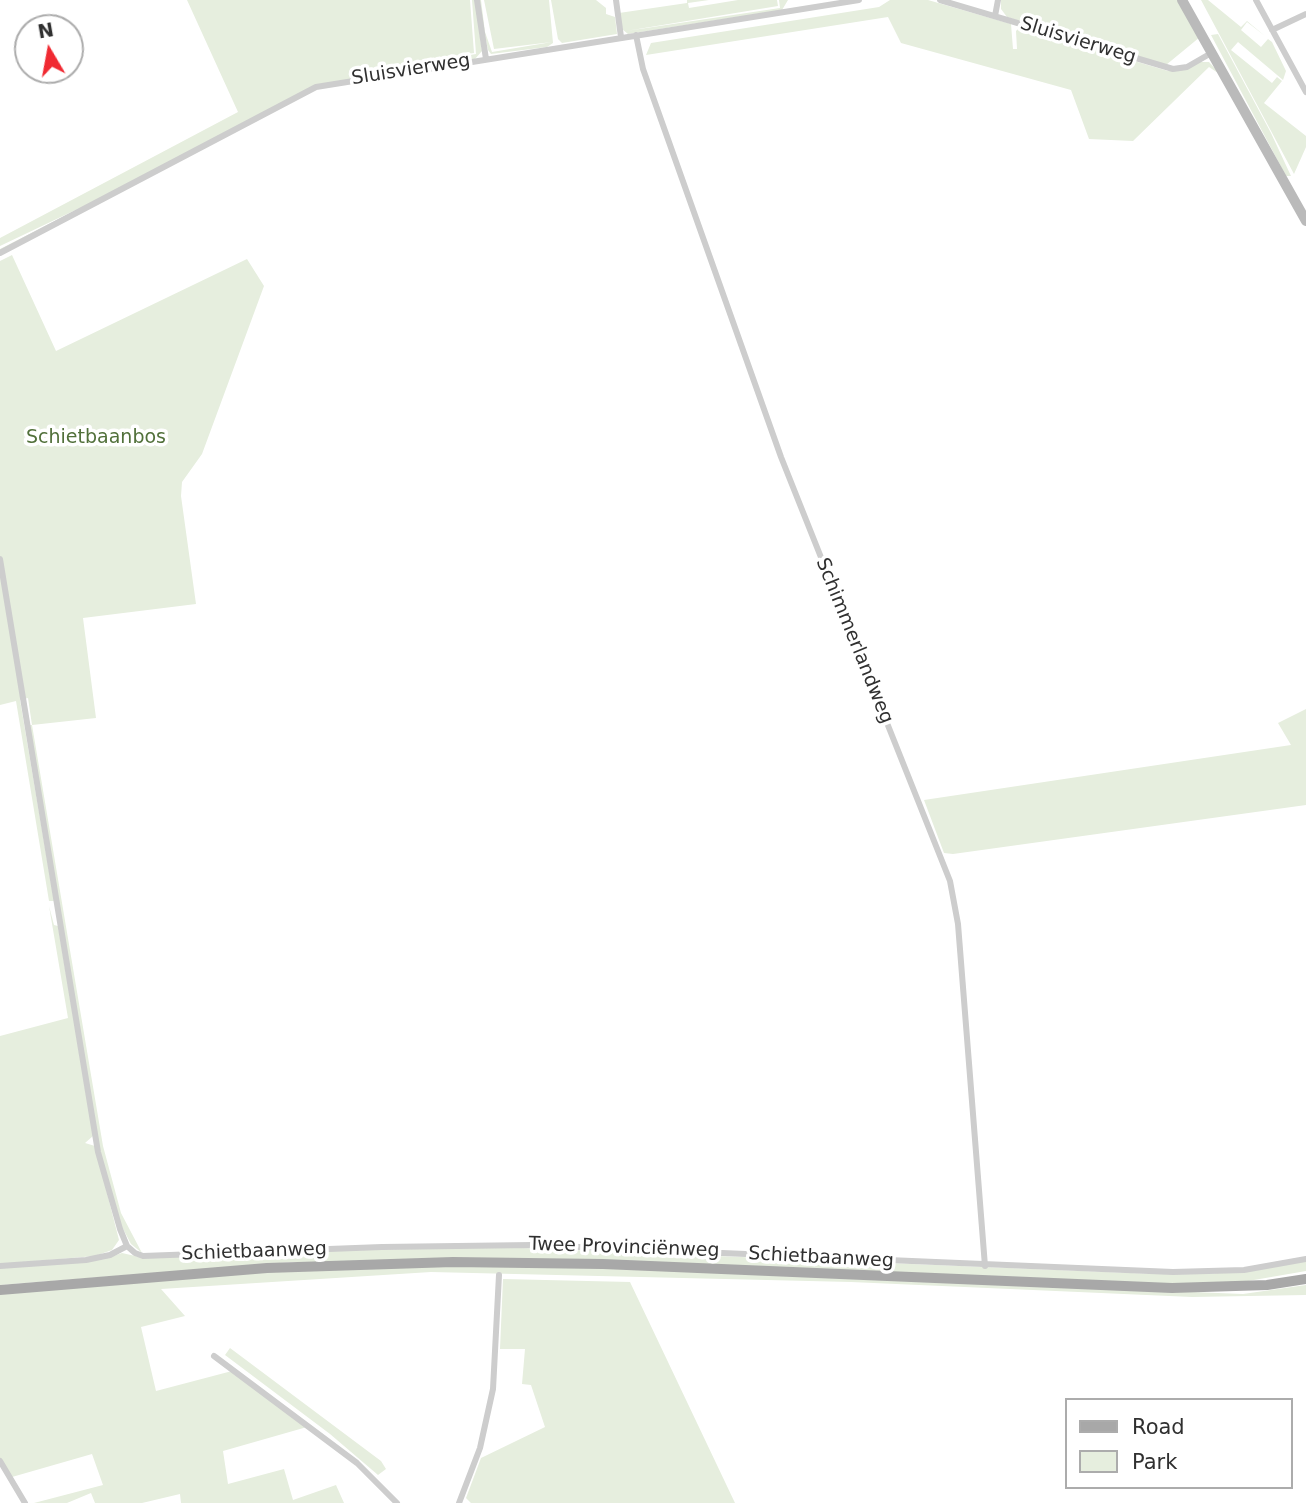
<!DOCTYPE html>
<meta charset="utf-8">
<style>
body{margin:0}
#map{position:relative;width:1306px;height:1503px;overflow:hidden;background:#fff;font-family:"DejaVu Sans",sans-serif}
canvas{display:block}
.legend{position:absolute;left:1065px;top:1398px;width:228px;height:91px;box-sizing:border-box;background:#fff;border:2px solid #acacac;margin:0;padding:9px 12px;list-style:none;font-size:21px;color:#303030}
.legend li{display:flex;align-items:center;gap:14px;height:35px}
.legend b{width:35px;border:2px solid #acacac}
.north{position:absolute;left:14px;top:14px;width:70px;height:70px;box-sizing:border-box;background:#fff;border:2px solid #acacac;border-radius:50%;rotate:350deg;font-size:19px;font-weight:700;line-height:28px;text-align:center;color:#303030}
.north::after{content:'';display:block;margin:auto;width:24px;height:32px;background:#f02a32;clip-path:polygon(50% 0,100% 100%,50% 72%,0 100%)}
</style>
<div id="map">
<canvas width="1306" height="1503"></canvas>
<ul class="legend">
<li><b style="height:9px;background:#a8a8a8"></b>Road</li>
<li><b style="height:19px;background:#e6eede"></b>Park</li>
</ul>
<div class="north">N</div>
</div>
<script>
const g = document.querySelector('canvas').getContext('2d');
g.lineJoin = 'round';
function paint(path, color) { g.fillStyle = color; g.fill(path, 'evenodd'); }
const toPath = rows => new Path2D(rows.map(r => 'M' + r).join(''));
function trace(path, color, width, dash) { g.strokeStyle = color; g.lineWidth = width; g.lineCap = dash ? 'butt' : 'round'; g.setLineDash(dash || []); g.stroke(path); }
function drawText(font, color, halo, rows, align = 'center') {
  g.font = font + ' "DejaVu Sans",sans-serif'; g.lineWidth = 7; g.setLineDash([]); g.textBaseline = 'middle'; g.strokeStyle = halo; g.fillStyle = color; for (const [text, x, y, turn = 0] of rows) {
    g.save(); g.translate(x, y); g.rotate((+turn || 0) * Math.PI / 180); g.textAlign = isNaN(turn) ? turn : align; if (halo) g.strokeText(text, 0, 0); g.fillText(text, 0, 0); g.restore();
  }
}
const green = toPath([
 [187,0,470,0,474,53,407,63,407,66,476,54,472,0,475,0,482,51,475,59,316,86,0,252,0,249,86,205,0,246,0,238,238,112],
 [478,0,481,0,485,32,492,52,552,42,494,49,484,0,549,0,553,43,547,47,491,54,488,50],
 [551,0,596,0,606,8,606,14,615,17,617,34,562,43,558,39],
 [687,0,709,0,688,3,689,8,738,0,777,0,778,6,626,31,780,8,779,0,788,0,782,10,628,34,622,29,619,13,687,3],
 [890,0,928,0,1011,24,1013,49,1017,49,1016,31,1020,27,1168,71,1179,71,1199,62,1209,62,1221,75,1209,67,1133,141,1089,139,1071,90,901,43,888,17,646,55,651,43,879,7],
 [1001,0,1179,0,1200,37,1166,65,1007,17,1001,9],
 [1201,0,1208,0,1241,27,1247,21,1265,36,1247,22,1241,30,1261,47,1268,39,1272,42,1286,71,1283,80,1238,42,1231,50,1272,83,1277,77,1282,81,1264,103,1306,136,1306,147,1294,174],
 [1218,34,1271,133,1291,176,1286,176,1211,35],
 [12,255,56,351,247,259,264,286,202,454,182,482,181,496,196,604,83,618,96,718,32,725,28,698,20,700,54,901,49,901,16,701,0,705,0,261],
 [1306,709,1306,805,953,854,944,853,924,800,1291,745,1278,723],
 [28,725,32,725,103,1146,121,1213,142,1253,131,1244,121,1225,99,1150],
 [49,906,54,925,58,926,93,1136,85,1143,95,1146,119,1240,112,1250,95,1256,0,1264,0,1036,68,1018],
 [498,1247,1155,1274,1210,1274,1306,1261,1306,1271,1248,1281,1173,1285,623,1261,292,1262,0,1285,0,1268,104,1259,122,1253,144,1258,315,1251],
 [363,1267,568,1267,1243,1294,1306,1285,1306,1295,1192,1297,851,1282,431,1272,161,1289,185,1316,141,1327,156,1391,232,1371,307,1427,223,1451,228,1484,284,1469,293,1500,336,1485,344,1503,181,1503,180,1494,142,1503,95,1503,91,1493,67,1503,34,1503,103,1485,92,1454,12,1477,0,1458,0,1294,222,1274],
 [503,1279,630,1282,735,1503,471,1503,466,1498,481,1458,545,1427,531,1385,522,1384,525,1349,500,1349],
 [230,1348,381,1461,386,1469,378,1475,330,1434,225,1355]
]);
const minor = toPath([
 [477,0,486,59],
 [616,0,621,37],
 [940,0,1173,69,1187,67,1213,52],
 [1256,0,1306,92],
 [995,16,998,0],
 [1272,30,1306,14],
 [636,35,643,69,781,457,950,881,958,924,985,1266],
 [0,253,316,87,859,0],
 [0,559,98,1152,120,1229,127,1246,135,1253,143,1256,382,1247,532,1245,1173,1272,1244,1270,1306,1259],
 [0,1266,86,1260,110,1255,127,1246],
 [214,1356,357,1463,397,1503],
 [0,1461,25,1503],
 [459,1503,480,1448,493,1389,499,1275]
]);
const secondary = toPath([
 [1182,0,1306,221]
]);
const primary = toPath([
 [0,1290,267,1268,453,1262,603,1264,1172,1288,1267,1285,1306,1279]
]);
const streetNames = [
 ["Sluisvierweg",1078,41,17],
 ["Sluisvierweg",411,70,-9],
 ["Schimmerlandweg",854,641,68],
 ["Twee Provinciënweg",624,1248,2],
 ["Schietbaanweg",254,1252,-2],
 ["Schietbaanweg",821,1258,3]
];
const parkNames = [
 ["Schietbaanbos",96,438]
];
paint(green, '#e6eede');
trace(minor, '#cdcdcd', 6);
trace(secondary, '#bababa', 10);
trace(primary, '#a8a8a8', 10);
drawText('19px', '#303030', '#fff', streetNames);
drawText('19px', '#51703a', '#fff', parkNames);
</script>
